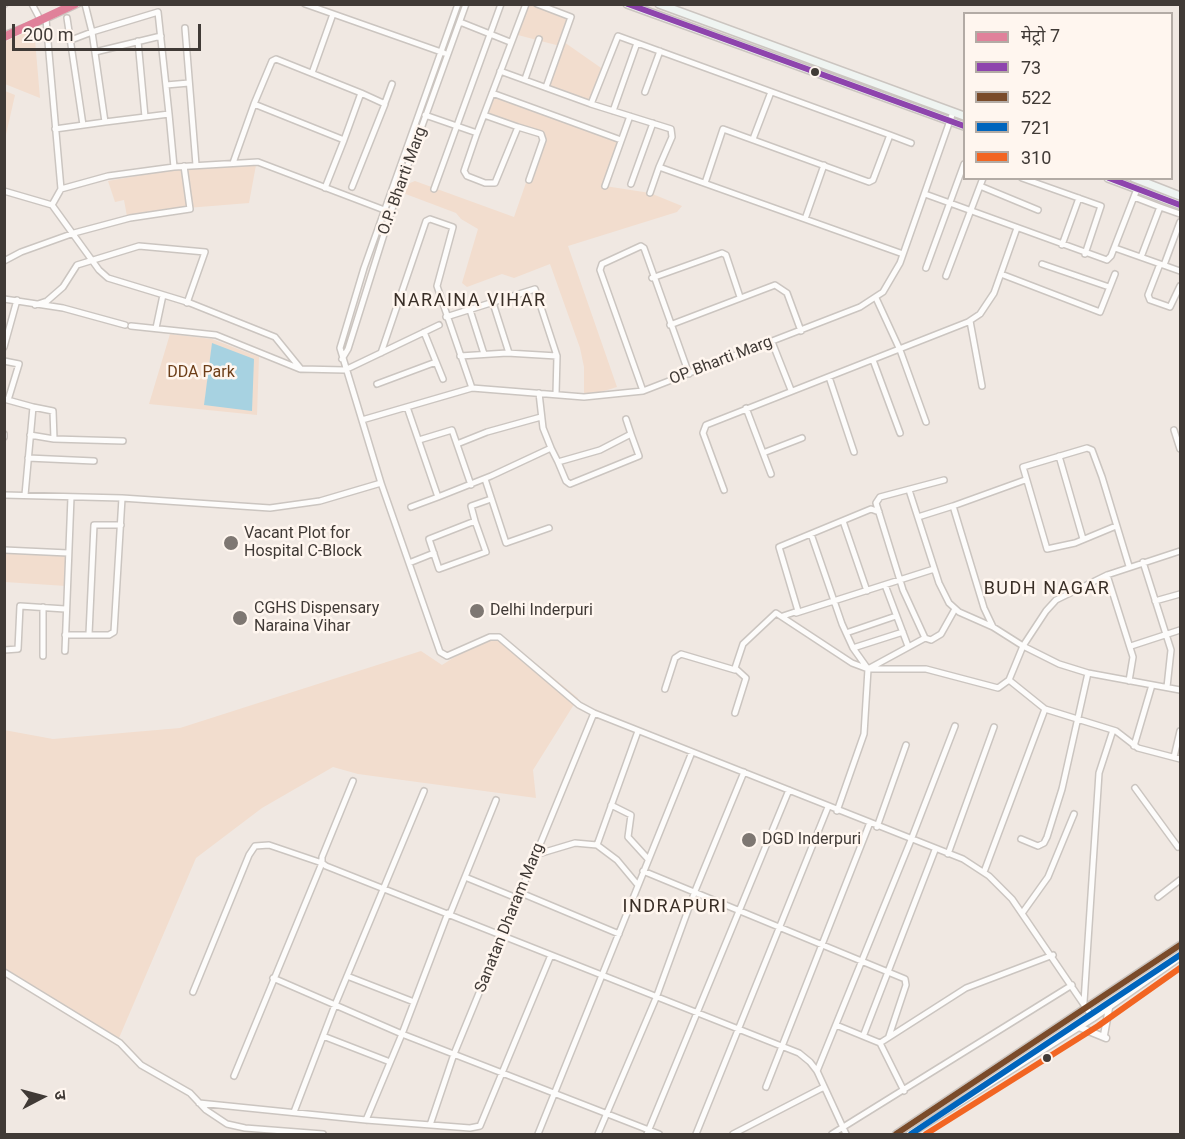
<!DOCTYPE html>
<meta charset="utf-8">
<style>
body{margin:0}
#map{position:relative;width:1185px;height:1139px;overflow:hidden;background:#f0e8e2;font-family:Roboto,"Noto Sans Devanagari",sans-serif}
canvas{display:block}
.frame{position:absolute;inset:0;border:6px solid #403a36;pointer-events:none}
.legend{position:absolute;left:963px;top:12px;width:210px;height:168px;box-sizing:border-box;background:#fff6ef;border:2px solid #b3aba5;margin:0;padding:8px 10px;list-style:none;font-size:18px;color:#403a36}
.legend li{display:flex;align-items:center;gap:12px;height:30px}
.legend b{width:30px;border:2px solid #b3aba5}
.north{position:absolute;left:12px;top:1067px;width:60px;height:60px;-webkit-text-stroke:4px #fff6ef;paint-order:stroke;rotate:84deg;font-size:16px;font-weight:700;line-height:24px;text-align:center;color:#403a36}
.north::after{content:'';display:block;margin:auto;width:21px;height:27px;background:#403a36;clip-path:polygon(50% 0,100% 100%,50% 72%,0 100%)}
.scale{position:absolute;left:12px;top:24px;width:189px;height:27px;box-sizing:border-box;border:3px solid #403a36;border-top:0;padding-left:8px;font-size:18px;line-height:21px;white-space:nowrap;color:#403a36;-webkit-text-stroke:4px #fff6ef;paint-order:stroke}
</style>
<div id="map">
<canvas width="1185" height="1139"></canvas>
<div class="frame"></div>
<ul class="legend">
<li><b style="height:8px;background:#e0819a"></b>मेट्रो 7</li>
<li><b style="height:8px;background:#8e44ad"></b>73</li>
<li><b style="height:8px;background:#7a4b2a"></b>522</li>
<li><b style="height:8px;background:#0065bd"></b>721</li>
<li><b style="height:8px;background:#f26522"></b>310</li>
</ul>
<div class="north">उ</div>
<div class="scale">200 m</div>
</div>
<script>
const g = document.querySelector('canvas').getContext('2d');
g.lineJoin = 'round';
function paint(path, color) { g.fillStyle = color; g.fill(path, 'evenodd'); }
const toPath = rows => new Path2D(rows.map(r => 'M' + r).join(''));
function trace(path, color, width, dash) { g.strokeStyle = color; g.lineWidth = width; g.lineCap = dash ? 'butt' : 'round'; g.setLineDash(dash || []); g.stroke(path); }
function drawText(font, color, halo, rows, align = 'center') {
  g.font = font + ' Roboto,sans-serif'; g.lineWidth = 5; g.setLineDash([]); g.textBaseline = 'middle'; g.strokeStyle = halo; g.fillStyle = color; for (const [text, x, y, turn = 0] of rows) {
    g.save(); g.translate(x, y); g.rotate((+turn || 0) * Math.PI / 180); g.textAlign = isNaN(turn) ? turn : align; if (halo) g.strokeText(text, 0, 0); g.fillText(text, 0, 0); g.restore();
  }
}
const green = toPath([
 [526,5,537,5,571,16,564,42,604,70,591,104,546,87,560,46,514,34],
 [34,28,40,98,5,84,5,42],
 [5,91,15,95,5,139,4,91],
 [492,93,621,140,605,186,650,193,682,206,677,212,568,246,617,387,584,397,584,367,580,348,550,264,514,278,502,274,467,287,462,283,478,229,461,219,456,213,403,193,410,183,415,181,514,217,542,137,484,115],
 [234,164,256,165,249,203,187,208,128,222,124,200,115,202,108,181,175,169],
 [170,334,212,339,259,357,257,415,149,404],
 [5,551,68,553,66,586,5,582],
 [500,634,578,698,533,770,536,798,358,774,333,767,262,808,196,858,116,1045,5,976,4,730,53,739,180,728,421,651,442,665,489,635]
]);
const water = toPath([
 [212,343,254,359,252,411,204,405]
]);
const minor = toPath([
 [32,4,41,21],
 [305,4,444,53],
 [458,4,364,268,340,348,381,483,440,652,447,656,490,637,499,637,579,705,594,713,963,859,989,876,1012,899,1093,1018],
 [537,4,571,17,546,87],
 [4,5,5,4],
 [67,18,83,125],
 [460,22,510,42],
 [185,28,196,165],
 [4,35,46,19],
 [71,40,92,32,85,4],
 [138,41,145,117],
 [95,52,161,36],
 [500,71,591,104],
 [312,73,333,14],
 [525,79,539,39],
 [166,85,189,83],
 [645,92,660,51],
 [492,93,621,140],
 [385,103,392,84],
 [613,111,637,43],
 [169,114,105,122,92,32,158,12,169,114,174,167],
 [425,115,477,133,464,171,467,176,485,183,495,183,518,127,541,134,543,140,529,180],
 [484,115,518,127],
 [55,129,105,122],
 [477,133,526,4],
 [753,139,771,92],
 [233,163,254,104],
 [659,167,672,137,671,129,591,104,618,36,890,135],
 [1022,178,1101,206,1085,254],
 [705,183,723,129,869,182,873,180,890,135,911,143],
 [631,184,653,123],
 [605,186,630,116],
 [980,186,1038,210],
 [352,187,385,104,361,93],
 [325,188,344,140,361,93,276,59,272,61,254,104,344,140],
 [61,189,108,176,174,167,258,162,387,211],
 [434,189,501,4],
 [4,191,52,205,99,270,108,278,190,303,275,337,301,369,345,370,439,325],
 [650,193,659,167,903,254],
 [925,194,1107,260,1111,256,1137,189],
 [1134,197,1160,207,1141,257],
 [52,205,61,189,46,19,78,4],
 [1160,207,1180,214],
 [805,219,824,165],
 [1062,245,1079,198],
 [1115,248,1180,271],
 [4,261,21,252,74,233,130,218,190,209,184,166],
 [1042,264,1109,287],
 [1160,264,1148,295,1150,300,1170,307,1180,286],
 [1164,265,1180,222],
 [926,268,964,164],
 [1001,274,1100,312,1115,274],
 [946,276,983,178],
 [652,278,722,253,726,255,740,297],
 [876,298,900,350,926,422],
 [4,299,63,308,125,325],
 [493,303,509,353],
 [35,305,47,301,63,287,77,265,139,246,205,252,187,303],
 [470,310,484,354],
 [446,317,535,289,557,356,556,394],
 [970,321,982,386],
 [670,325,775,285,787,293,801,331],
 [131,326,216,335,300,369],
 [156,328,163,295],
 [424,332,443,379],
 [772,342,791,390],
 [4,347,17,300],
 [381,353,426,221,430,219,453,227,437,286,472,388],
 [460,356,507,353,557,356],
 [342,359,348,349,391,212,466,4],
 [873,360,900,433],
 [4,361,19,364,8,400],
 [829,377,854,452],
 [377,384,436,362],
 [643,391,600,270,602,264,641,246,644,248,689,374],
 [4,399,33,407,25,495],
 [407,407,438,497,491,476,551,448,543,428,539,393],
 [746,408,771,474],
 [626,419,631,434],
 [362,420,472,388,584,397,643,391,860,307,883,292,900,263,953,112],
 [1174,430,1180,449],
 [4,434,4,437],
 [30,435,54,439,53,411,33,407],
 [54,439,123,441],
 [419,440,452,430,471,485],
 [457,444,487,432,541,417],
 [551,448,558,462,566,481,570,484,639,456,631,434,600,450,558,462],
 [763,453,802,438],
 [1059,456,1083,539],
 [28,458,94,461],
 [485,479,506,543,549,528],
 [944,480,880,497,876,503,903,590,925,638,931,640,941,634,955,609],
 [724,490,703,433,706,425,968,322,980,314,994,293,1017,228],
 [909,490,939,583,949,603,959,612,993,627,1023,646,1059,664,1088,673,1180,690],
 [4,495,122,498,270,508,320,501,381,483],
 [411,507,438,497],
 [918,517,953,506],
 [475,521,486,552,439,569,429,539,475,521],
 [475,521,471,506,491,499],
 [843,521,867,591],
 [1116,526,1075,543,1047,549,1023,467,1087,448,1092,450,1102,477,1129,566],
 [811,534,842,624,853,648,868,669],
 [4,550,68,553],
 [1143,562,1171,650,1167,687],
 [409,563,434,553],
 [1107,575,1133,657,1129,681],
 [885,585,908,646],
 [1155,601,1180,594],
 [796,613,934,569],
 [783,616,798,611,779,547,871,509,879,512],
 [993,627,984,608,953,506,1025,480],
 [846,633,896,616],
 [89,634,94,525,121,525],
 [65,635,109,635,114,632,122,498],
 [1131,646,1180,630],
 [853,648,903,632],
 [4,650,18,649,20,606,65,609],
 [65,651,71,497],
 [43,656,43,607],
 [665,689,675,658,681,654,735,670],
 [1045,709,1116,731,1138,748,1180,759],
 [735,713,746,678,735,668,743,644,776,613,852,663,868,669,925,638],
 [1134,746,1152,685],
 [1174,757,1180,731],
 [353,781,322,857,322,863,326,866,799,1053,810,1062,817,1071,846,1134],
 [1135,788,1178,847],
 [611,805,631,815,628,837,648,859],
 [837,811,864,734,868,669,926,669,998,688,1009,680,1023,646,1046,611,1056,600,1107,575,1180,551],
 [877,827,906,745],
 [1021,839,1038,846,1044,843,1047,837,1062,789,1088,673],
 [597,845,638,731],
 [948,854,994,727],
 [535,855,575,843,597,845,617,860,637,884],
 [643,871,905,979,906,985,889,1036],
 [984,872,1045,709,1009,680],
 [465,877,519,899],
 [521,893,619,934],
 [1158,897,1180,880],
 [1023,912,1048,877,1074,814],
 [450,914,496,800],
 [4,972,120,1043,141,1065,190,1093,206,1110,227,1124,245,1128,323,1134],
 [347,976,414,1002],
 [273,978,402,1034,659,1134],
 [193,992,249,855,255,846,269,845,322,863,234,1076],
 [1084,1002,1099,773,1113,730],
 [836,1025,880,1043,904,1091],
 [864,1034,935,850],
 [323,1036,390,1062],
 [880,1043,966,988,1053,955],
 [817,1071,911,840,955,726],
 [766,1087,869,825],
 [199,1103,366,1120,470,1128,480,1126,551,955],
 [294,1112,335,1005,424,791],
 [366,1120,402,1034,448,913],
 [430,1125,454,1054,594,713],
 [538,1134,692,752],
 [598,1134,656,998,695,891,744,772],
 [647,1134,789,790],
 [696,1134,828,807],
 [733,1134,824,1087],
 [832,1134,1072,985]
]);
const tertiary = toPath([
 [1079,1027,1106,1038],
 [1104,1035,1109,1008],
 [896,1134,1180,945],
 [910,1134,1093,1018,1180,957]
]);
const secondary = toPath([
 [627,4,964,126],
 [659,4,964,116],
 [1108,178,1180,205],
 [1134,178,1180,196]
]);
const bus1 = toPath([
 [628,4,964,126],
 [1109,178,1180,205]
]);
const bus2 = toPath([
 [896,1134,1180,945]
]);
const bus3 = toPath([
 [911,1134,1180,955]
]);
const bus4 = toPath([
 [926,1134,1098,1026,1180,968]
]);
const metro1 = toPath([
 [4,37,75,4]
]);
const markers = [
 [815,72,5,"#403a36"],
 [231,543,8,"#7e7772"],
 [477,611,8,"#7e7772"],
 [240,618,8,"#7e7772"],
 [749,840,8,"#7e7772"],
 [1047,1058,5,"#403a36"]
];
const streetNames = [
 ["O.P. Bharti Marg",403,181,-70],
 ["OP Bharti Marg",721,361,-21],
 ["Sanatan Dharam Marg",510,918,-68]
];
const parkNames = [
 ["DDA Park",201,373]
];
const poiNames = [
 ["Vacant Plot for",244,534],
 ["Hospital C-Block",244,552],
 ["CGHS Dispensary",254,609],
 ["Naraina Vihar",254,627],
 ["Delhi Inderpuri",490,611],
 ["DGD Inderpuri",762,840]
];
const neighbourhoodNames = [
 ["NARAINA VIHAR",470,301],
 ["BUDH NAGAR",1047,589],
 ["INDRAPURI",675,907]
];
paint(green, '#f2ddce');
paint(water, '#a7d2e1');
trace(minor, '#cbc5c0', 8);
trace(tertiary, '#cbc5c0', 9);
trace(secondary, '#cbc5c0', 10);
trace(minor, '#fdfcfb', 5);
trace(tertiary, '#fdfcfb', 6);
trace(secondary, '#eff4f1', 7);
trace(bus1, '#8e44ad', 6);
trace(bus2, '#7a4b2a', 6);
trace(bus3, '#0065bd', 6);
trace(bus4, '#f26522', 6);
trace(metro1, '#e0819a', 8);
for (const [x, y, r, color] of markers) { const dot = new Path2D(); dot.arc(x, y, r, 0, 2 * Math.PI); g.fillStyle = color; g.fill(dot); trace(dot, '#fff6ef', 2); }
drawText('16px', '#403a36', '#fff6ef', streetNames);
drawText('16px', '#6e3f19', '#fff6ef', parkNames);
drawText('16px', '#403a36', '#fff6ef', poiNames, 'left');
g.letterSpacing = '1.5px';
drawText('18px', '#3a2f27', '#fff6ef', neighbourhoodNames);
g.letterSpacing = '0px';
</script>
